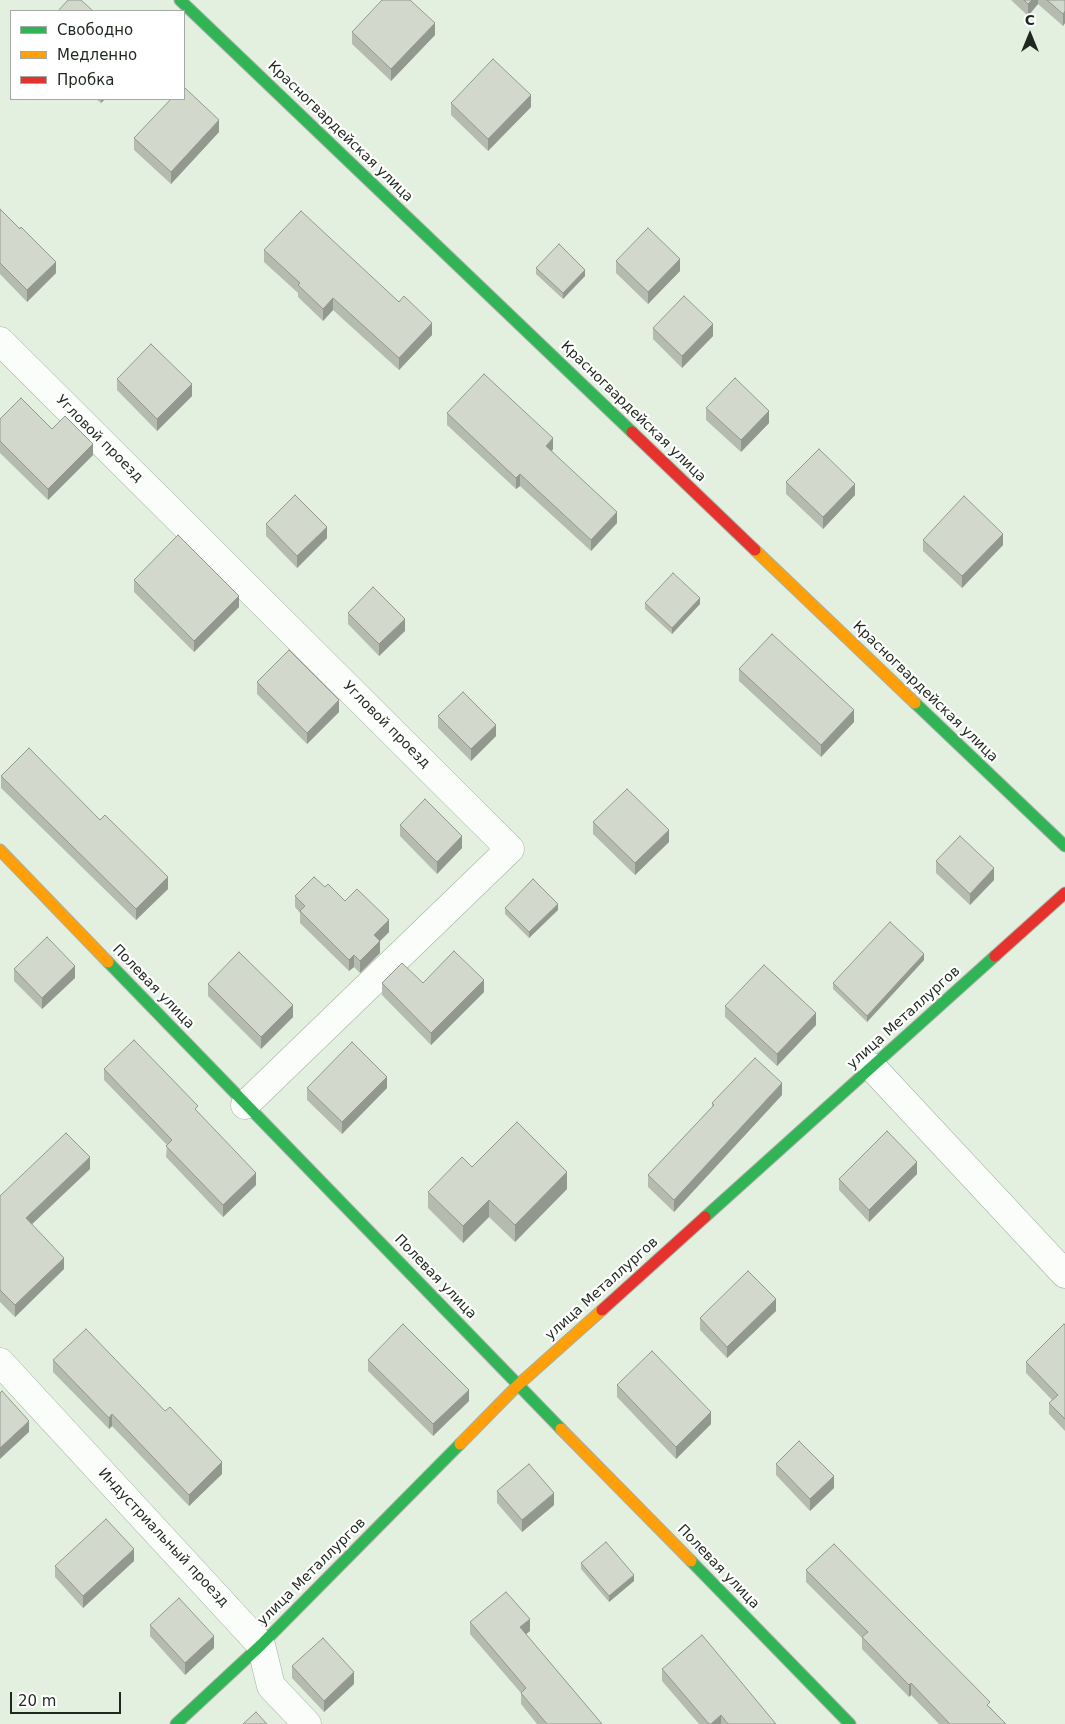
<!DOCTYPE html>
<meta charset="utf-8">
<style>
body{margin:0}
#map{position:relative;width:1065px;height:1724px;overflow:hidden;background:#e3f0e0;font-family:"DejaVu Sans",sans-serif}
canvas{display:block}
.legend{position:absolute;left:10px;top:10px;width:175px;height:90px;box-sizing:border-box;background:#fff;border:1px solid #a5a9a5;margin:0;padding:6px 9px;list-style:none;font-size:15px;color:#1f281e}
.legend li{display:flex;align-items:center;gap:10px;height:25px}
.legend b{width:25px;border:1px solid #a5a9a5}
.north{position:absolute;left:1005px;top:10px;width:50px;height:50px;-webkit-text-stroke:4px #fff;paint-order:stroke;rotate:0deg;font-size:14px;font-weight:700;line-height:20px;text-align:center;color:#1f281e}
.north::after{content:'';display:block;margin:auto;width:18px;height:22px;background:#1f281e;clip-path:polygon(50% 0,100% 100%,50% 72%,0 100%)}
.scale{position:absolute;left:10px;top:1692px;width:111px;height:22px;box-sizing:border-box;border:2px solid #1f281e;border-top:0;padding-left:6px;font-size:15px;line-height:18px;white-space:nowrap;color:#1f281e;-webkit-text-stroke:4px #fff;paint-order:stroke}
</style>
<div id="map">
<canvas width="1065" height="1724"></canvas>
<ul class="legend">
<li><b style="height:6px;background:#30b455"></b>Свободно</li>
<li><b style="height:6px;background:#ff9f0a"></b>Медленно</li>
<li><b style="height:6px;background:#e5322d"></b>Пробка</li>
</ul>
<div class="north">С</div>
<div class="scale">20 m</div>
</div>
<script>
const g = document.querySelector('canvas').getContext('2d');
g.lineJoin = 'round';
const toPath = rows => new Path2D(rows.map(r => 'M' + r).join(''));
function trace(path, color, width, dash) { g.strokeStyle = color; g.lineWidth = width; g.lineCap = dash ? 'butt' : 'round'; g.setLineDash(dash || []); g.stroke(path); }
function paint(path, color) { g.fillStyle = color; g.fill(path, 'evenodd'); }
function drawText(font, color, halo, rows, align = 'center') {
  g.font = font + ' "DejaVu Sans",sans-serif'; g.lineWidth = 4.5; g.setLineDash([]); g.textBaseline = 'middle'; g.strokeStyle = halo; g.fillStyle = color; for (const [text, x, y, turn = 0] of rows) {
    g.save(); g.translate(x, y); g.rotate((+turn || 0) * Math.PI / 180); g.textAlign = isNaN(turn) ? turn : align; if (halo) g.strokeText(text, 0, 0); g.fillText(text, 0, 0); g.restore();
  }
}
const street = toPath([
 [0,341,510,849,245,1105],
 [872,1067,1065,1274],
 [0,1362,261,1645,271,1686,307,1724]
]);
const fast = toPath([
 [180,0,632,432],
 [915,703,1065,846],
 [108,962,561,1429],
 [705,1217,995,956],
 [691,1561,850,1724],
 [176,1724,261,1645,460,1444]
]);
const slow = toPath([
 [755,550,915,703],
 [0,850,108,962],
 [561,1429,691,1561],
 [460,1444,518,1385,602,1310]
]);
const jam = toPath([
 [632,432,755,550],
 [995,956,1065,893],
 [602,1310,705,1217]
]);
const wall = toPath([
 [1011,0,1065,0,1065,23,1063,26,1038,4,1028,16],
 [352,32,435,35,391,81,352,44],
 [96,99,105,99,101,103],
 [451,103,531,107,488,151,451,115],
 [219,132,171,184,134,150,134,138],
 [0,209,20,229,56,273,27,302,0,274],
 [264,250,399,302,432,335,399,370,333,310,323,321,298,297,298,293,264,262],
 [616,261,680,271,648,304,616,273],
 [536,268,585,276,563,299,536,274],
 [653,328,713,336,682,368,653,339],
 [117,379,192,396,157,431,117,390],
 [706,408,769,423,741,452,706,420],
 [447,413,553,449,552,451,617,523,591,551,520,486,516,489,447,425],
 [0,419,52,429,93,455,48,500,0,453],
 [786,482,855,495,823,529,786,494],
 [266,524,327,538,297,568,266,536],
 [923,540,1003,545,962,588,923,551],
 [134,580,239,607,194,652,134,592],
 [645,603,700,604,672,634,645,609],
 [348,613,405,631,379,656,348,624],
 [739,669,854,722,821,757,739,681],
 [257,682,339,712,307,744,257,694],
 [438,716,496,736,471,761,438,728],
 [1,776,168,889,136,920,1,788],
 [593,822,669,842,635,875,593,834],
 [400,825,462,848,437,874,400,836],
 [936,861,994,880,970,905,936,873],
 [325,887,345,901,389,932,380,941,380,953,360,973,354,967,349,971,300,923,300,913,295,907,295,896],
 [505,908,558,910,529,938,505,914],
 [924,960,867,1022,833,989,833,983],
 [14,969,75,978,42,1009,14,981],
 [382,983,484,992,431,1045,382,995],
 [208,984,293,1017,261,1049,208,996],
 [725,1006,816,1025,777,1066,725,1017],
 [104,1069,198,1112,256,1185,223,1217,166,1157,167,1145,104,1080],
 [307,1088,387,1088,342,1134,307,1100],
 [782,1095,674,1212,648,1187,648,1175,712,1107,712,1103],
 [472,1167,567,1189,515,1242,489,1217,463,1243,428,1208,428,1192],
 [90,1169,31,1224,64,1269,15,1317,0,1302,0,1196],
 [917,1174,869,1222,839,1190,839,1179],
 [776,1311,727,1358,700,1330,700,1318],
 [1065,1325,1065,1431,1049,1414,1049,1403,1052,1400,1026,1373,1026,1362],
 [53,1360,222,1474,189,1506,112,1426,109,1429,53,1372],
 [368,1360,469,1401,433,1436,368,1371],
 [617,1385,711,1424,676,1459,617,1397],
 [776,1464,834,1488,810,1511,776,1475],
 [497,1491,554,1505,522,1532,497,1503],
 [134,1561,83,1608,55,1577,55,1566],
 [581,1563,634,1581,609,1602,581,1569],
 [806,1570,990,1707,1006,1724,939,1724,911,1695,909,1697,862,1649,862,1638,806,1582],
 [470,1622,530,1631,526,1634,602,1724,537,1724,521,1704,521,1693,470,1634],
 [150,1625,214,1648,185,1675,150,1636],
 [292,1666,354,1684,324,1712,292,1678],
 [662,1669,776,1724,699,1724,662,1681]
]);
const shadedWall = toPath([
 [1032,0,1038,0,1038,4,1028,16,1028,4],
 [1065,11,1065,23,1063,26,1063,14],
 [435,23,435,35,391,81,391,69],
 [531,95,531,107,488,151,488,139],
 [101,99,105,99,101,103],
 [219,120,219,132,171,184,171,172],
 [680,259,680,271,648,304,648,292],
 [56,262,56,273,27,302,27,290],
 [585,270,585,276,563,299,563,293],
 [333,298,333,310,323,321,323,309],
 [432,323,432,335,399,370,399,358],
 [713,324,713,336,682,368,682,356],
 [192,384,192,396,157,431,157,419],
 [769,411,769,423,741,452,741,440],
 [553,438,553,449,546,457,546,446],
 [93,444,93,455,48,500,48,489],
 [520,474,520,486,516,489,516,478],
 [855,484,855,495,823,529,823,517],
 [617,512,617,523,591,551,591,540],
 [327,527,327,538,297,568,297,556],
 [1003,534,1003,545,962,588,962,576],
 [239,596,239,607,194,652,194,641],
 [700,598,700,604,672,634,672,628],
 [405,619,405,631,379,656,379,644],
 [339,700,339,712,307,744,307,733],
 [854,710,854,722,821,757,821,745],
 [496,725,496,736,471,761,471,749],
 [669,830,669,842,635,875,635,863],
 [462,836,462,848,437,874,437,862],
 [994,868,994,880,970,905,970,894],
 [168,877,168,889,136,920,136,909],
 [558,904,558,910,529,938,529,932],
 [389,920,389,932,374,947,374,935],
 [380,941,380,953,360,973,360,961],
 [924,954,924,960,867,1022,867,1016],
 [354,955,354,967,349,971,349,960],
 [75,966,75,978,42,1009,42,998],
 [484,980,484,992,431,1045,431,1033],
 [293,1005,293,1017,261,1049,261,1037],
 [816,1013,816,1025,777,1066,777,1054],
 [387,1077,387,1088,342,1134,342,1122],
 [782,1083,782,1095,674,1212,674,1200],
 [90,1157,90,1169,26,1230,26,1218],
 [917,1162,917,1174,869,1222,869,1210],
 [567,1172,567,1189,515,1242,515,1225],
 [256,1173,256,1185,223,1217,223,1205],
 [489,1200,489,1217,463,1243,463,1226],
 [64,1258,64,1269,15,1317,15,1305],
 [776,1299,776,1311,727,1358,727,1347],
 [469,1390,469,1401,433,1436,433,1424],
 [711,1412,711,1424,676,1459,676,1447],
 [112,1414,112,1426,109,1429,109,1418],
 [29,1421,29,1432,0,1459,0,1448],
 [222,1462,222,1474,189,1506,189,1495],
 [834,1476,834,1488,810,1511,810,1499],
 [554,1493,554,1505,522,1532,522,1520],
 [134,1549,134,1561,83,1608,83,1596],
 [634,1575,634,1581,609,1602,609,1596],
 [530,1619,530,1631,520,1639,520,1627],
 [214,1636,214,1648,185,1675,185,1663],
 [354,1672,354,1684,324,1712,324,1701],
 [911,1683,911,1695,909,1697,909,1685],
 [721,1715,721,1724,711,1724]
]);
const building = toPath([
 [68,0,81,0,93,11,58,11,68,0],
 [382,0,410,0,435,23,391,69,352,32,382,0],
 [1024,0,1032,0,1028,4,1024,0],
 [1047,0,1065,0,1065,11,1063,14,1047,0],
 [493,59,531,95,488,139,451,103,493,59],
 [184,87,219,120,171,172,134,138,171,99,184,99,184,87],
 [0,209,20,229,21,227,56,262,27,290,0,263,0,209],
 [301,211,399,302,404,296,432,323,399,358,333,298,323,309,298,285,300,283,264,250,301,211],
 [648,228,680,259,648,292,616,261,648,228],
 [559,244,585,270,563,293,536,268,559,244],
 [684,296,713,324,682,356,653,328,684,296],
 [151,344,192,384,157,419,117,379,151,344],
 [484,374,553,438,546,446,617,512,591,540,520,474,516,478,447,413,484,374],
 [735,378,769,411,741,440,706,408,735,378],
 [21,398,52,429,65,416,93,444,48,489,0,441,0,419,21,398],
 [819,449,855,484,823,517,786,482,819,449],
 [295,495,327,527,297,556,266,524,295,495],
 [964,496,1003,534,962,576,923,540,964,496],
 [178,535,239,596,194,641,134,580,178,535],
 [673,573,700,598,672,628,645,603,673,573],
 [373,587,405,619,379,644,348,613,373,587],
 [772,634,854,710,821,745,739,669,772,634],
 [289,650,339,700,307,733,257,682,289,650],
 [463,692,496,725,471,749,438,716,463,692],
 [29,748,100,820,105,815,168,877,136,909,1,776,29,748],
 [627,789,669,830,635,863,593,822,627,789],
 [425,799,462,836,437,862,400,825,425,799],
 [960,836,994,868,970,894,936,861,960,836],
 [314,877,325,887,328,884,345,901,357,889,389,920,374,935,380,941,360,961,354,955,349,960,300,911,305,906,295,896,314,877],
 [533,879,558,904,529,932,505,908,533,879],
 [890,922,924,954,867,1016,833,983,890,922],
 [47,937,75,966,42,998,14,969,47,937],
 [454,951,484,980,431,1033,382,983,402,963,423,983,454,951],
 [239,952,293,1005,261,1037,208,984,239,952],
 [764,965,816,1013,777,1054,725,1006,764,965],
 [134,1040,198,1106,195,1109,256,1173,223,1205,166,1146,172,1140,104,1069,134,1040],
 [352,1042,387,1077,342,1122,307,1088,352,1042],
 [755,1058,782,1083,674,1200,648,1175,714,1105,712,1103,755,1058],
 [517,1122,567,1172,515,1225,489,1200,463,1226,428,1192,462,1157,472,1167,517,1122],
 [887,1131,917,1162,869,1210,839,1179,887,1131],
 [66,1133,90,1157,26,1218,64,1258,15,1305,0,1290,0,1196,66,1133],
 [748,1271,776,1299,727,1347,700,1318,748,1271],
 [403,1324,469,1390,433,1424,368,1360,403,1324],
 [1064,1324,1065,1325,1065,1419,1049,1403,1058,1395,1026,1362,1064,1324],
 [86,1329,165,1411,170,1407,222,1462,189,1495,112,1414,109,1418,53,1360,86,1329],
 [652,1351,711,1412,676,1447,617,1385,652,1351],
 [2,1391,29,1421,0,1448,0,1393,2,1391],
 [799,1441,834,1476,810,1499,776,1464,799,1441],
 [529,1464,554,1493,522,1520,497,1491,529,1464],
 [106,1519,134,1549,83,1596,55,1566,106,1519],
 [606,1542,634,1575,609,1596,581,1563,606,1542],
 [834,1544,990,1702,987,1705,1006,1724,950,1724,911,1683,909,1685,862,1637,868,1632,806,1570,834,1544],
 [506,1592,530,1619,520,1627,602,1724,547,1724,521,1693,526,1688,470,1622,506,1592],
 [179,1598,214,1636,185,1663,150,1625,179,1598],
 [702,1635,776,1724,728,1724,721,1715,711,1724,709,1724,662,1669,702,1635],
 [323,1638,354,1672,324,1701,292,1666,323,1638],
 [256,1712,267,1724,243,1724,256,1712]
]);
const streetNames = [
 ["Красногвардейская улица",340,132,44],
 ["Красногвардейская улица",633,412,44],
 ["Угловой проезд",99,439,45],
 ["Красногвардейская улица",925,692,44],
 ["Угловой проезд",386,725,45],
 ["Полевая улица",153,987,46],
 ["улица Металлургов",904,1018,-42],
 ["Полевая улица",435,1277,46],
 ["улица Металлургов",602,1289,-42],
 ["Индустриальный проезд",163,1538,47],
 ["Полевая улица",718,1567,46],
 ["улица Металлургов",312,1572,-45]
];
trace(street, '#a5b0a4', 29);
trace(fast, '#a5b0a4', 13);
trace(slow, '#a5b0a4', 13);
trace(jam, '#a5b0a4', 13);
trace(street, '#fbfdfa', 28);
trace(fast, '#30b455', 11);
trace(slow, '#ff9f0a', 11);
trace(jam, '#e5322d', 11);
paint(wall, '#b5bbaf');
paint(shadedWall, '#93988f');
paint(building, '#d2d9cc');
trace(building, '#93988f', 1);
drawText('14px', '#1f281e', '#fff', streetNames);
</script>
